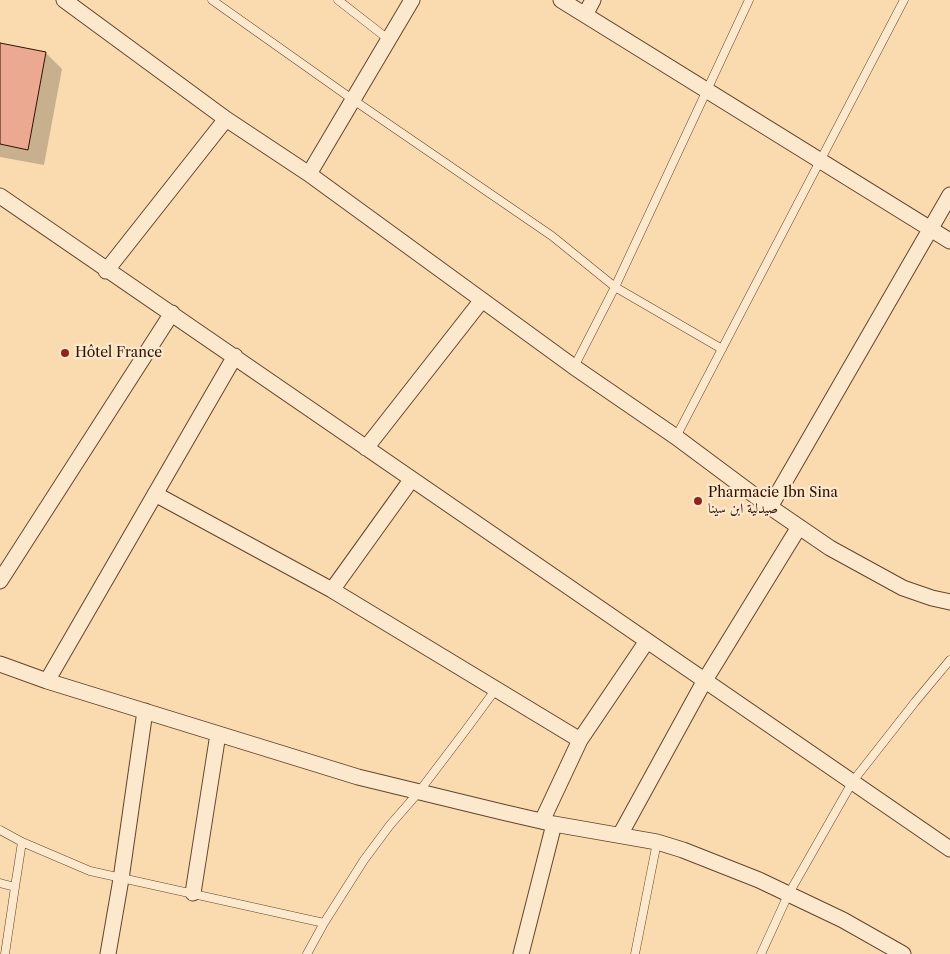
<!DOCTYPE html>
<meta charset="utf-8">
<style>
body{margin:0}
canvas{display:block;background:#fadbb0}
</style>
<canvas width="950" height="954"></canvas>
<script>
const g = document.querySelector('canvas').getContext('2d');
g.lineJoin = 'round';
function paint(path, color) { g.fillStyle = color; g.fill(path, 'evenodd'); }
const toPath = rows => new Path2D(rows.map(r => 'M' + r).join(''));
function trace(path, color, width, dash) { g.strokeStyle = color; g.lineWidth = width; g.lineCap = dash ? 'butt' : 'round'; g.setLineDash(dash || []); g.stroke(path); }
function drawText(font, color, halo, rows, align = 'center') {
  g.font = font + ' "Libre Caslon Text",Amiri,serif'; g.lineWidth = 4.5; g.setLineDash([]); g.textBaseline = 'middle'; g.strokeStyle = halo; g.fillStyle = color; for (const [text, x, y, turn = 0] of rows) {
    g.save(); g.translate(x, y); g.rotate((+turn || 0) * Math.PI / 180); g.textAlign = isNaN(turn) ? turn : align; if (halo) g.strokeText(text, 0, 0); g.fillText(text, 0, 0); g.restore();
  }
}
const shadow = toPath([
 [0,44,46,53,62,69,44,165,0,157]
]);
const building = toPath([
 [0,43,46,52,28,150,0,144,0,43]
]);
const service = toPath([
 [212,0,352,99,552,236,615,287,722,349],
 [338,0,388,39],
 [574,367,615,287,749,0],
 [676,437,904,0],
 [0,830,22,842,90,871,324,923],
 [0,883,15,887,5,954],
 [15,887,22,842],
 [307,954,324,923,364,860,390,825,418,793,465,731,496,689],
 [635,954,657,842],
 [761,954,788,895,853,781,915,702,950,660]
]);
const minor = toPath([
 [64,0,226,119,309,174,574,367,676,437,770,507,830,548,903,588,932,598,950,602],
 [561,0,950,241],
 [585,15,593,0],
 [309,174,412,0],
 [0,196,950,849],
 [106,271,226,119],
 [366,448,482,300],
 [155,494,332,590,580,740],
 [770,507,950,195],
 [0,581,172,313],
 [332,590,411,480],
 [0,664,47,681,358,777,502,812,554,824,657,842,683,850,759,880,843,920,903,954],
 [47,681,235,356],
 [542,821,580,740,647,641],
 [620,835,705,680,799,527],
 [193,893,218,734],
 [108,954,121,879,145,711],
 [521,954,554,824]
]);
const markers = [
 [65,353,5,"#8f2418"],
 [698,501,5,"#8f2418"]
];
const poiNames = [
 ["Hôtel France",75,353],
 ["Pharmacie Ibn Sina",708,493],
 ["صيدلية ابن سينا",708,509]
];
paint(shadow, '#0003');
paint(building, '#eca992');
trace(building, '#301301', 1);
trace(service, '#62452d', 9);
trace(minor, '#62452d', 17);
trace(service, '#fce8cc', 8);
trace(minor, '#fce8cc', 15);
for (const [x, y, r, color] of markers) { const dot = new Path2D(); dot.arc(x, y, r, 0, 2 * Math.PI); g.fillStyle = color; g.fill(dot); trace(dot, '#fce8cc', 2); }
drawText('14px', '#301301', '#fce8cc', poiNames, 'left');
</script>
